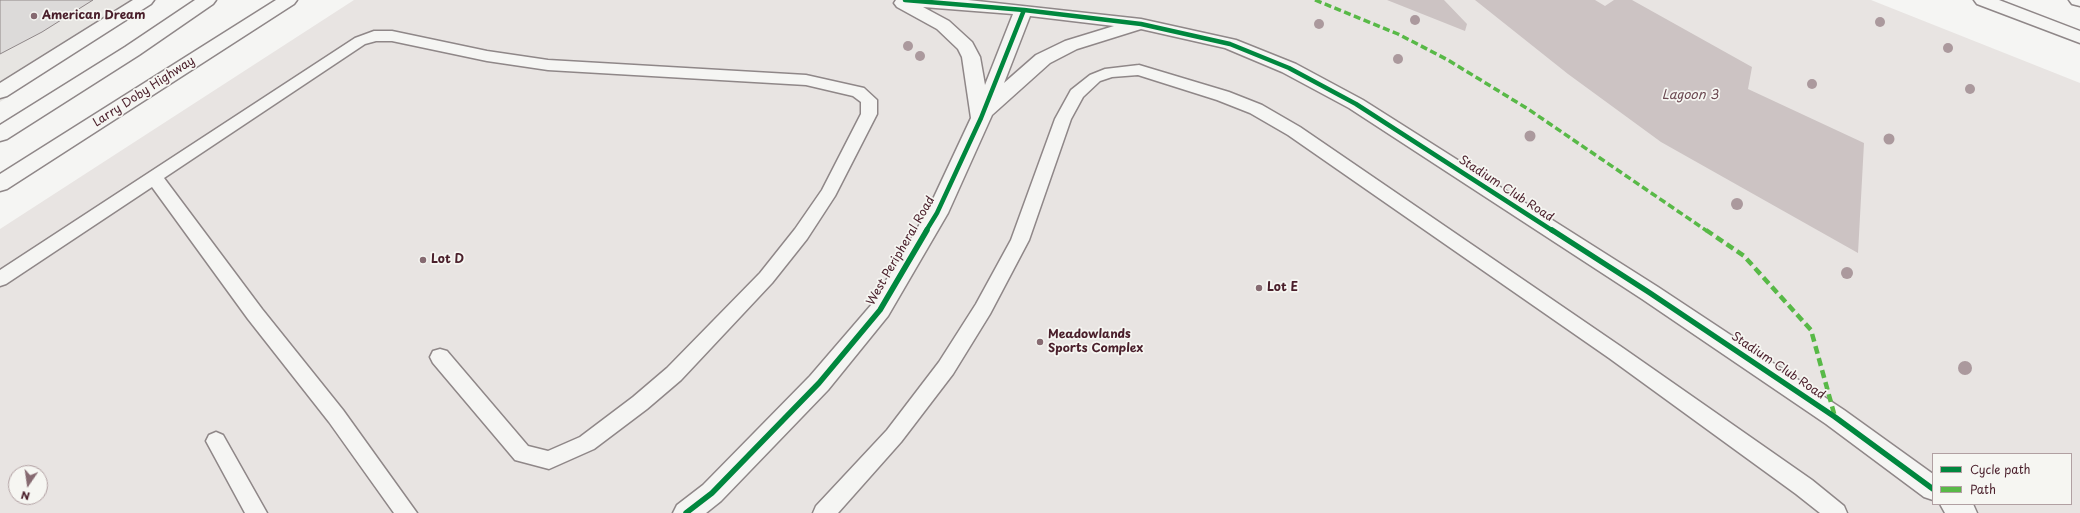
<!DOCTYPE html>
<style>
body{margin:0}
#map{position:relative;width:2080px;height:513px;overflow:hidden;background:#f5f5f3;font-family:"Playpen Sans",sans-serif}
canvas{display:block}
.legend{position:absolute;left:1932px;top:453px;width:140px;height:52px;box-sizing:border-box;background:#f6f6f2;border:1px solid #b1a0a2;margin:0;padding:5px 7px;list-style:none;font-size:12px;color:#4a1f2b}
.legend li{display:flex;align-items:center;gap:8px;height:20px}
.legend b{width:20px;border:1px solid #b1a0a2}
.north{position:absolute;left:8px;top:465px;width:40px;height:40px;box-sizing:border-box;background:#f6f6f2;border:1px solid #b1a0a2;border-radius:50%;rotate:193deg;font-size:11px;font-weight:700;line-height:16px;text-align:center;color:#4a1f2b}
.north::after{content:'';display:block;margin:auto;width:14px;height:18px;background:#866a71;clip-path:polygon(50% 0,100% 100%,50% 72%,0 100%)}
</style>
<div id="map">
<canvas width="2080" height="513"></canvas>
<ul class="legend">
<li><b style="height:5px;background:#00873e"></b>Cycle path</li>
<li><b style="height:5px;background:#58b947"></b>Path</li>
</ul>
<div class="north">N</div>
</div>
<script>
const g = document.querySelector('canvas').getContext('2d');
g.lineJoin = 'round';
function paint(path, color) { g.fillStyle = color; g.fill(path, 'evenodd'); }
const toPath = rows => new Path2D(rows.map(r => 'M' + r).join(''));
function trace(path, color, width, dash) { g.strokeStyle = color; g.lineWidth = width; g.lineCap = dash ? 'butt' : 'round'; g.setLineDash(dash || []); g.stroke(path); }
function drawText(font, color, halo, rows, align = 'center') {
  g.font = font + ' "Playpen Sans",sans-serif'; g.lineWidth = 3.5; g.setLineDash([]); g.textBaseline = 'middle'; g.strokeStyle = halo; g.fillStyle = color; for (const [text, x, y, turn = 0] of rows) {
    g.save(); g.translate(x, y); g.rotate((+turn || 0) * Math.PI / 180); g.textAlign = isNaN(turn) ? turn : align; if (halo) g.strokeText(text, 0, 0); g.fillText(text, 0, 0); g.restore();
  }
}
const built = toPath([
 [0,0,157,0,0,102]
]);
const green = toPath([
 [354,0,1871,0,2080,83,2080,513,0,513,0,229],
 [1933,454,2071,454,2071,504,1933,504],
 [16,473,40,473,40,497,16,497]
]);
const water = toPath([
 [1387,0,1444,0,1467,24,1465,31],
 [1475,0,1595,0,1605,6,1614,0,1632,0,1752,67,1748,89,1864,143,1858,253,1661,142,1568,74]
]);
const building = toPath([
 [0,0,93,0,42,32,0,54,0,0]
]);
const lane = toPath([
 [374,31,392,31,487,51,548,60,806,75,864,88,877,100,877,114,835,196,807,239,772,283,681,380,647,409,594,449,549,469,515,460,433,363,430,357,433,351,440,349,447,351,528,446,548,451,580,437,633,397,667,368,760,273,795,229,822,190,861,114,861,102,853,96,806,85,548,70,487,61,392,41,376,41,365,44,164,178,262,309,343,410,417,513,394,513,329,422,248,319,152,187,6,284,0,286,0,270,355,38,374,31],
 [1139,65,1229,92,1262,105,1300,127,1623,348,1812,480,1844,506,1847,513,1820,513,1796,494,1609,358,1288,135,1250,113,1217,100,1138,75,1112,77,1100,81,1083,97,1071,119,1029,240,990,314,953,374,901,442,838,513,813,513,816,506,887,430,939,362,976,304,1011,240,1055,119,1071,90,1090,75,1105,69,1139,65],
 [216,432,223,435,267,513,245,513,206,441,209,435,216,432]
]);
const secondary = toPath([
 [133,0,154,0,151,4,7,96,0,98,0,83,133,0],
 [896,0,968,0,1141,19,1236,40,1296,64,1363,100,1658,287,1844,410,1933,474,1933,500,1924,497,1826,424,1642,299,1349,108,1282,72,1225,48,1141,29,1077,49,1050,63,992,115,948,213,888,316,828,390,721,501,706,513,673,513,677,505,703,485,810,376,872,304,927,212,971,118,962,57,958,49,937,29,897,7,894,3,896,0],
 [923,7,1013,14,985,85,980,57,972,42,949,21,923,7],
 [1030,16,1114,26,1065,41,1036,55,1004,83,1030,16],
 [1940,504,1973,504,1977,513,1945,513,1940,504]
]);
const highway = toPath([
 [195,0,216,0,213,4,139,55,7,139,0,141,0,125,125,47,195,0],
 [276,0,297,0,294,4,7,189,0,191,0,174,276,0],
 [1974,0,1999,0,2080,31,2080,43,1977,4,1974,0],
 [2069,0,2080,0,2080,6,2072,4,2069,0]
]);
const quietFar1 = toPath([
 [1315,0,1398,34,1448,60,1528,109,1707,231]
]);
const quiet = toPath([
 [1706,230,1744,256,1811,330,1835,417]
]);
const cyclewayFar1 = toPath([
 [905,0,1024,10,1141,24,1230,44,1289,68,1356,104,1553,231],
 [926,231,937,213,981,118,1024,10]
]);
const cycleway = toPath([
 [1552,230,1650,293,1835,417,1933,489],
 [686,513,712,493,819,383,880,310,927,230]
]);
const trees = [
 [1415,20,5],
 [1880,22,5],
 [1319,24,5],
 [908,46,5],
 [1948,48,5],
 [920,56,5],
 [1398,59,5],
 [1812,84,5],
 [1970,89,5],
 [1530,136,5.5],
 [1889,139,5.5],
 [1737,204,6],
 [1847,273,6],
 [1965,368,7]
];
const markers = [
 [34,16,4,"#866a71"],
 [423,260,4,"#866a71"],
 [1259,288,4,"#866a71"],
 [1040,342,4,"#866a71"]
];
const poiNames = [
 ["American Dream",42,16],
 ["Lot D",431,260],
 ["Lot E",1267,288],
 ["Meadowlands",1048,335],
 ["Sports Complex",1048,349]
];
const streetNames = [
 ["Larry Doby Highway",144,92,-33],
 ["Stadium Club Road",1506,189,33],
 ["West Peripheral Road",901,251,-60],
 ["Stadium Club Road",1778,366,34]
];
const waterNames = [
 ["Lagoon 3",1690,95]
];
paint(built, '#e7e5e2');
paint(green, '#e8e4e2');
paint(water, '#ccc3c3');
paint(building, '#dcdad9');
trace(building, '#8f8788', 1);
trace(lane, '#8f8788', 3);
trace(secondary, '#8f8788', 3);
trace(highway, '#8f8788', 3);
paint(lane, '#f5f5f3');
paint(secondary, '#f5f5f3');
paint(highway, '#f5f5f3');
trace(quietFar1, '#58b947', 3.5, [7, 3.5]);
trace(quiet, '#58b947', 4.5, [8, 4.5]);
trace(cyclewayFar1, '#00873e', 4.5);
trace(cycleway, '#00873e', 5.5);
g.fillStyle = '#ab999d';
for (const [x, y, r] of trees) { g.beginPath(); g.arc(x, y, r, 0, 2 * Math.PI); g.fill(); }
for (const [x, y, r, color] of markers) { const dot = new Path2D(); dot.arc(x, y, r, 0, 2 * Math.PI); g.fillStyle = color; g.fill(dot); trace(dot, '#f6f6f2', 1.5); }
drawText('bold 12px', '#4a1f2b', '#f6f6f2', poiNames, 'left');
drawText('12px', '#4a1f2b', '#f6f6f2', streetNames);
drawText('italic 13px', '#6c4a52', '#f6f6f2', waterNames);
</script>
